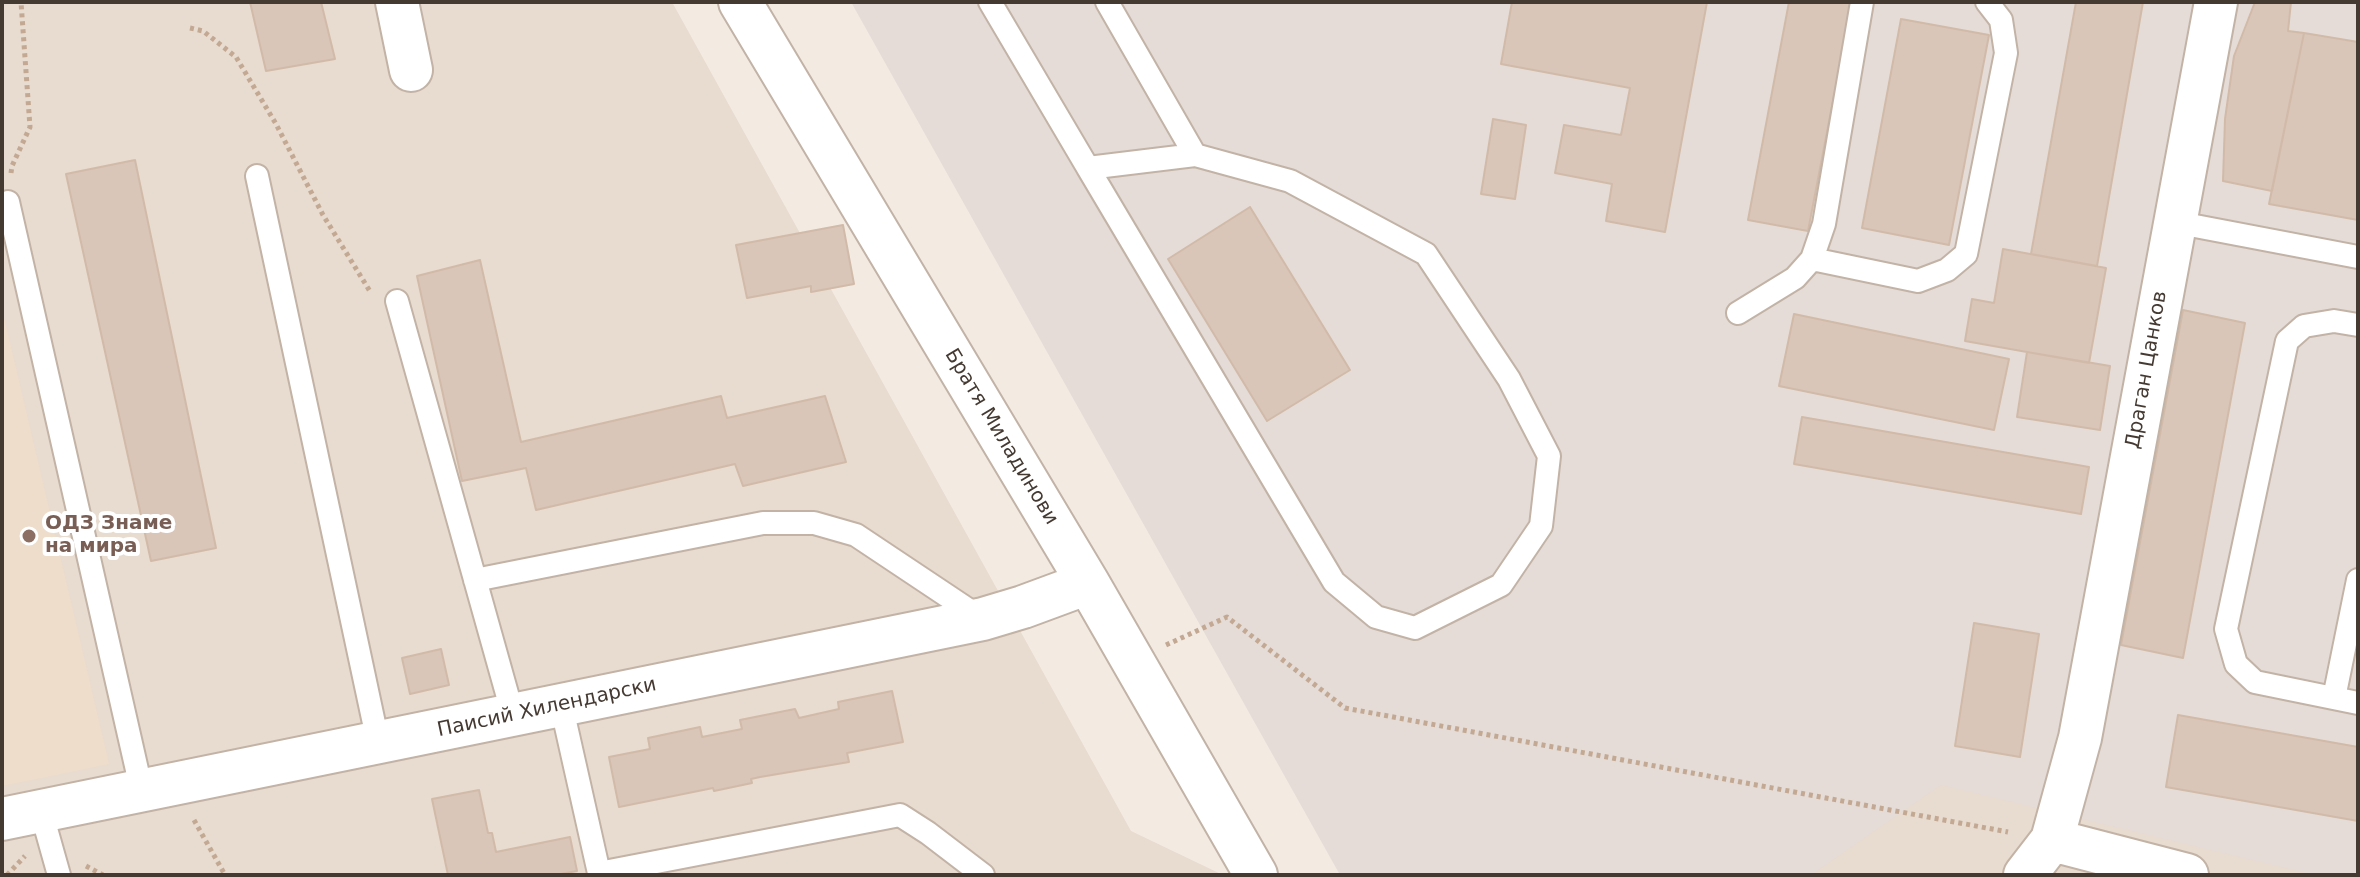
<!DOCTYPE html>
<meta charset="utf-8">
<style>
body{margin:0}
#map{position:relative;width:2360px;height:877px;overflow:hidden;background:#f3ebe2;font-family:"DejaVu Sans",sans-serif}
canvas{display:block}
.frame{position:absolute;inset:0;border:4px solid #453a32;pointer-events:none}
</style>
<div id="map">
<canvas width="2360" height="877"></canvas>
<div class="frame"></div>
</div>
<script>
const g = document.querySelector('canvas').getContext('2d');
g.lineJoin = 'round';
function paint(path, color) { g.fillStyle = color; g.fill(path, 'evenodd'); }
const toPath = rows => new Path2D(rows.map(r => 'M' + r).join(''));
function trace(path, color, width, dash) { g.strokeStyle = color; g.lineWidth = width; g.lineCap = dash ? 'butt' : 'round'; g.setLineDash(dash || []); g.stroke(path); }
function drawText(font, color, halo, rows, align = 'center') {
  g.font = font + ' "DejaVu Sans",sans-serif'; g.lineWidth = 8; g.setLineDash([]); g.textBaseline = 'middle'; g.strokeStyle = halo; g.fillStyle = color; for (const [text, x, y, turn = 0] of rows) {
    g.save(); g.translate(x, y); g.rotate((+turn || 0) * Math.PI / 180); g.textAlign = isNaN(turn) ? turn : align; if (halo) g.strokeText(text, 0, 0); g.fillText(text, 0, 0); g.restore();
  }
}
const residential = toPath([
 [2,2,672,2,1131,831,1223,875,2,875],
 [1947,767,2358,864,2358,875,1776,875]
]);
const industrial = toPath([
 [851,2,2358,2,2358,875,2314,875,1941,785,1811,875,1340,875]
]);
const education = toPath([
 [2,309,109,764,2,786]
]);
const building = toPath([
 [250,2,321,2,335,59,266,71,250,2],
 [1512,2,1707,2,1665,232,1606,221,1612,184,1555,173,1564,125,1621,135,1630,88,1501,64,1512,2],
 [1789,2,1852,2,1808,231,1748,220,1789,2],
 [2076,2,2143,2,2097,266,2031,254,2076,2],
 [2255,2,2291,2,2288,31,2304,33,2272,191,2223,181,2225,119,2234,56,2255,2],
 [1901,19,1989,35,1949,245,1862,228,1901,19],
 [2304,33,2358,42,2358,220,2269,204,2304,33],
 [1493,119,1526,125,1515,199,1481,194,1493,119],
 [135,160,216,548,151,561,66,174,135,160],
 [1250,207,1350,370,1267,421,1168,259,1250,207],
 [843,225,854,284,811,292,811,286,747,298,736,245,843,225],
 [2003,249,2106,268,2089,363,1965,341,1972,299,1994,303,2003,249],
 [480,260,521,442,721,396,727,418,825,396,846,462,743,486,735,464,536,510,526,468,462,481,417,276,480,260],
 [2183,310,2245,323,2183,658,2121,645,2183,310],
 [1794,314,2009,359,1994,430,1779,386,1794,314],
 [2027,352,2110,366,2100,430,2017,417,2027,352],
 [1802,417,2089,467,2081,514,1794,464,1802,417],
 [1974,623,2039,634,2020,757,1955,746,1974,623],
 [441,649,449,685,410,694,402,658,441,649],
 [892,691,903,742,847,753,849,762,760,777,751,779,752,783,714,791,713,788,619,807,609,757,650,749,648,738,700,727,702,737,742,729,740,720,795,709,799,718,839,709,838,702,892,691],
 [2178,715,2358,747,2358,821,2166,787,2178,715],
 [479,790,488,833,492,833,496,852,570,837,577,871,555,875,448,875,432,799,479,790]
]);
const path = toPath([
 [190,28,203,31,236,57,276,124,323,215,371,293],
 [11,173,12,166,30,127,21,2],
 [1166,645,1227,617,1345,708,2008,832],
 [194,820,225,875],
 [86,866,103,875],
 [7,875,25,856]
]);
const service = toPath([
 [990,2,1088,168,1195,155],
 [1088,168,1334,582,1376,617,1415,628,1501,585,1541,526,1549,456,1509,379,1426,254,1290,181,1195,155,1107,2],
 [257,176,378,742],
 [8,202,142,792],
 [2174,222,2358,257],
 [1812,259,1918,281,1947,270,1966,254,2006,53,2001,20,1987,2],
 [397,301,513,715],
 [1738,313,1795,278,1812,259,1824,224,1862,2],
 [2358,325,2334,321,2304,326,2287,341,2226,629,2236,664,2255,682,2358,703],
 [475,580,763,523,814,523,856,535,982,619],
 [2334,698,2358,580],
 [561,704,599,873,900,815,928,833,983,875],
 [41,811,59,875]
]);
const minor = toPath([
 [397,2,411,70],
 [740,2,1088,583,1256,875],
 [2,819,983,619,1023,607,1088,583],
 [2052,840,2187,875],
 [2025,875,2052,840,2080,738,2216,2]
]);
const markers = [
 [29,536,8,"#8d6e63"]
];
const streetNames = [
 ["Драган Цанков",2147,370,-80],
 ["Братя Миладинови",1001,437,59],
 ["Паисий Хилендарски",547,708,-12]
];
const educationNames = [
 ["ОДЗ Знаме",45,524],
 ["на мира",45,547]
];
paint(residential, '#e8dbcf');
paint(industrial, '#e5dcd7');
paint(education, '#eeddca');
paint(building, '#d9c6b9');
trace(building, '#d1baa8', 2);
trace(service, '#c2b3a6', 26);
trace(minor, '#c2b3a6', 46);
trace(path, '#c3a993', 5, [4, 4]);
trace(service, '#fff', 22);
trace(minor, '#fff', 42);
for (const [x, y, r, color] of markers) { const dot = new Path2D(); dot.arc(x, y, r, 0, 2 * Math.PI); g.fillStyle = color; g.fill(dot); trace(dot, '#fff', 3); }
drawText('20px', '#453a32', '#fff', streetNames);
drawText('bold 20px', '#785e54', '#fff', educationNames, 'left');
</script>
